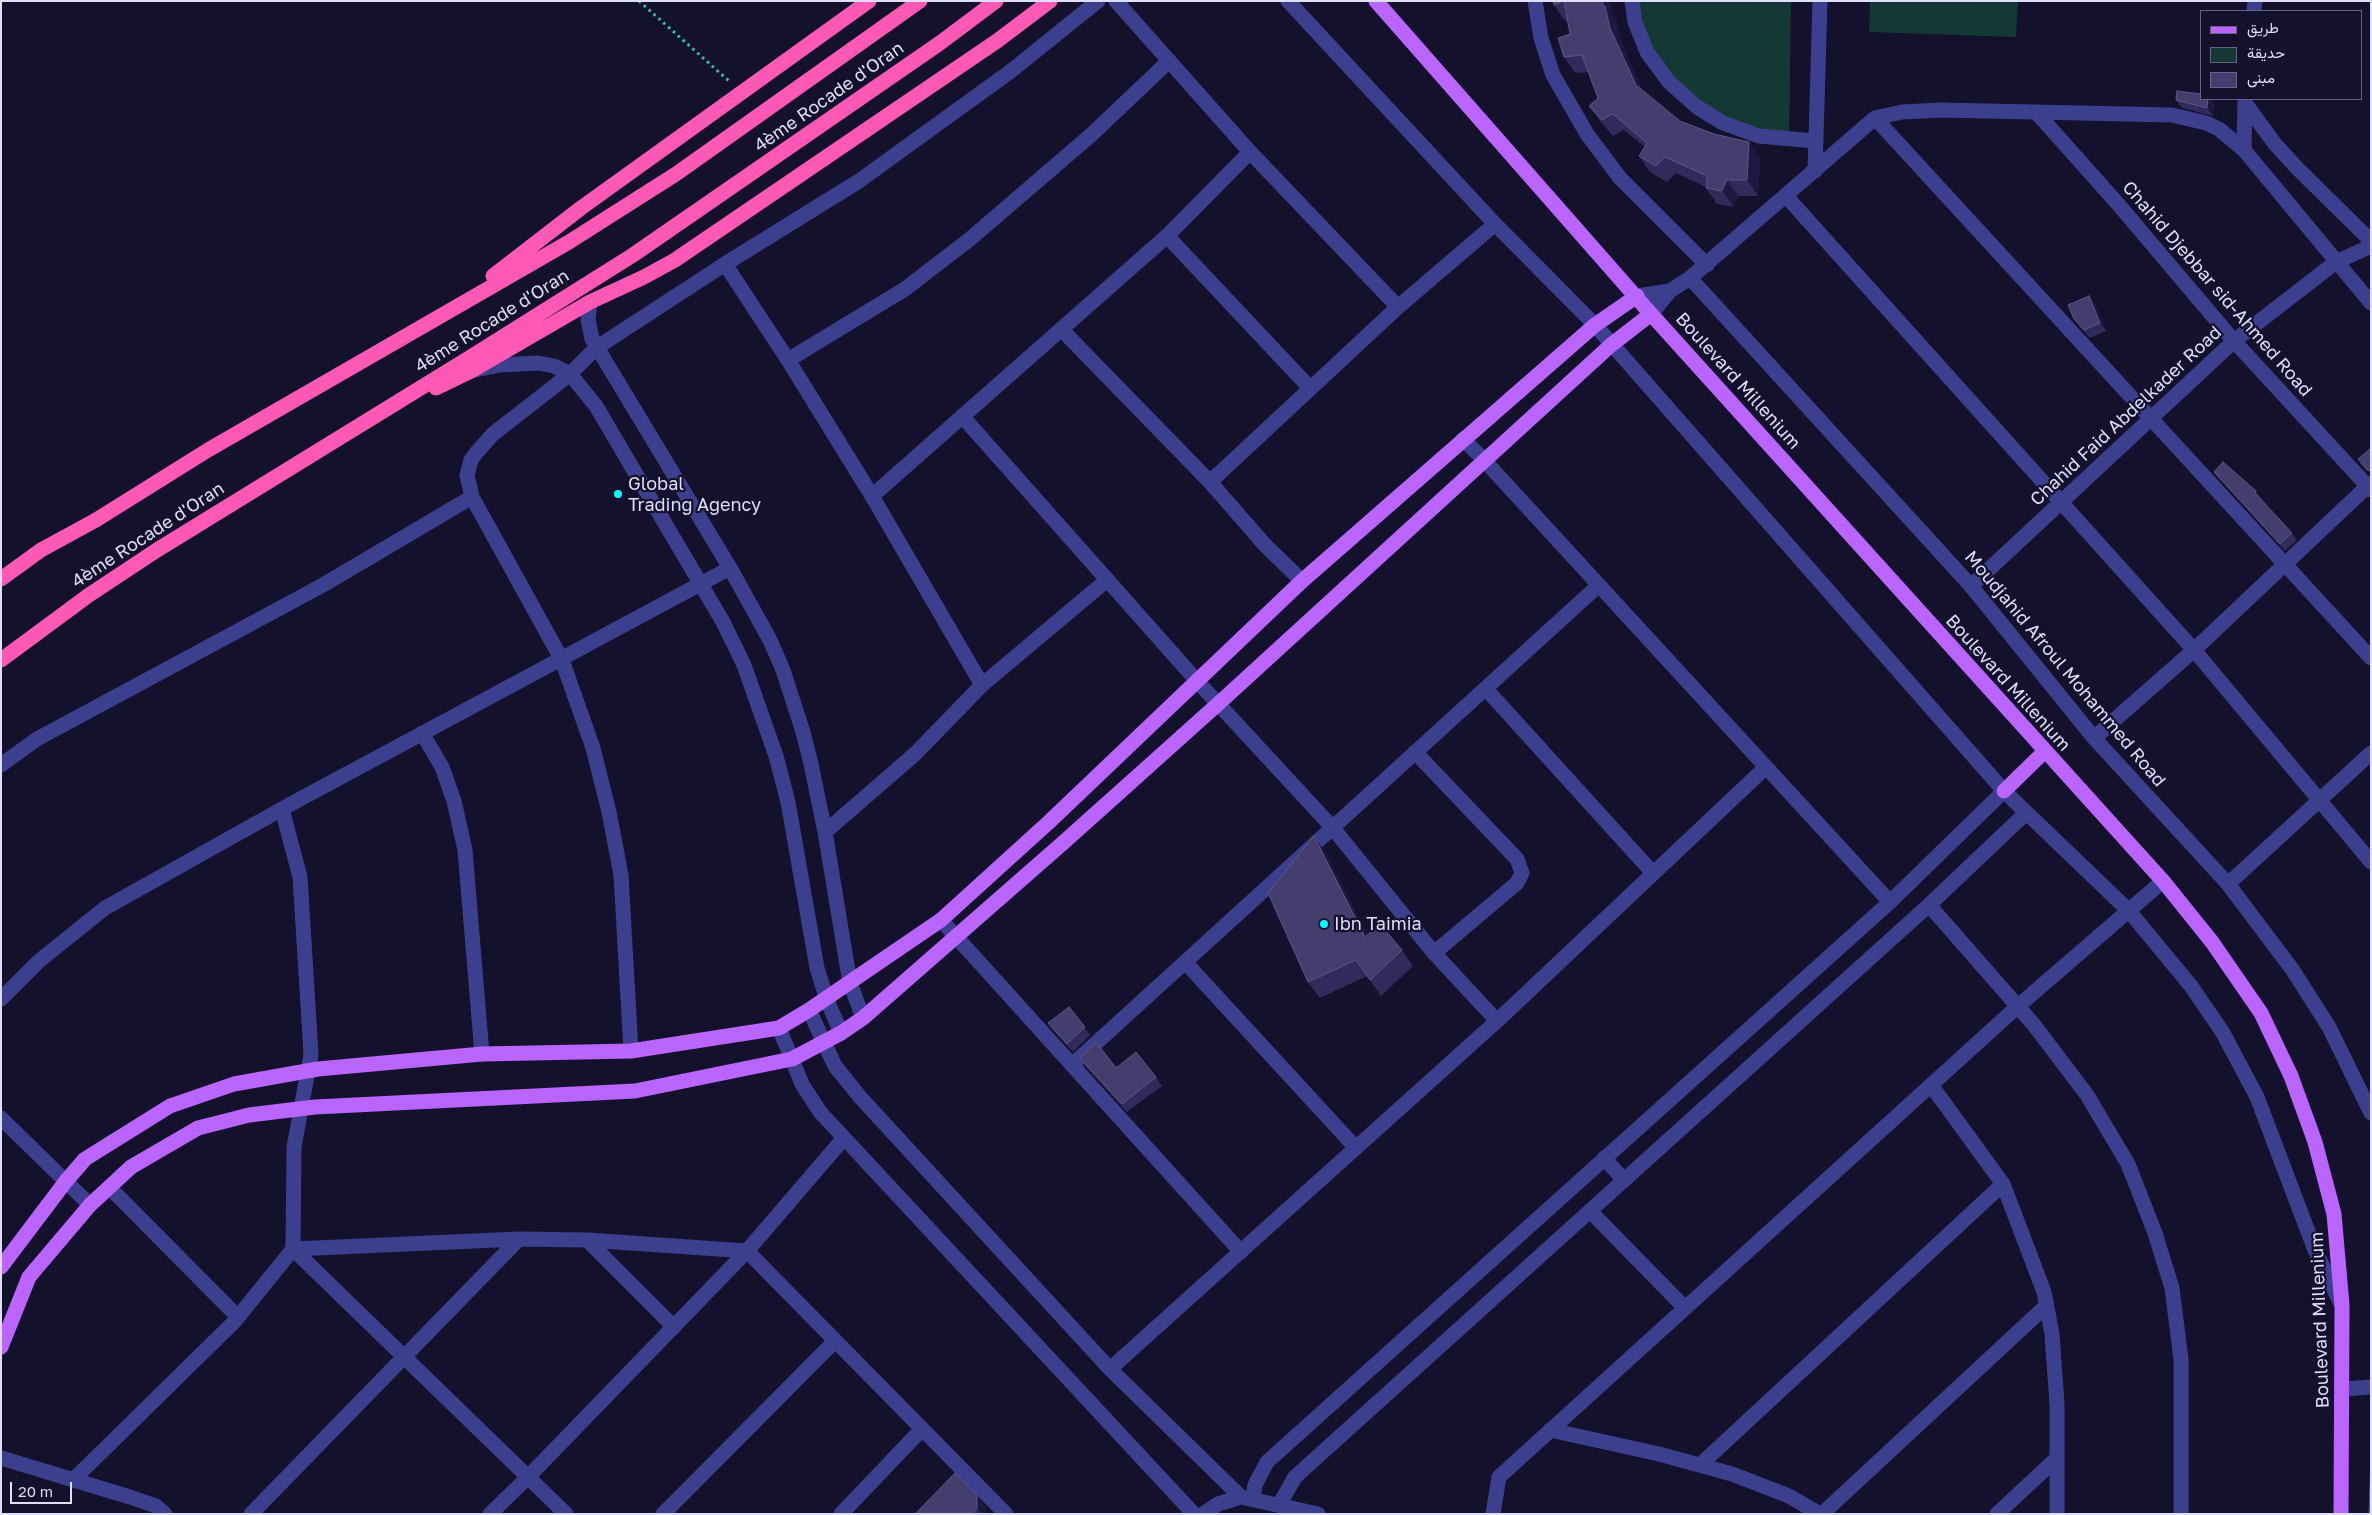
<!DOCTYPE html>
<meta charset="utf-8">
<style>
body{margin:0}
#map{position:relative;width:2372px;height:1515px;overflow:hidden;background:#14112d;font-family:"Golos Text",Vazirmatn,sans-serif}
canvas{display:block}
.frame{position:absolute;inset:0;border:2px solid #dfdeff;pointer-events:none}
.legend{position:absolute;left:2200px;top:10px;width:162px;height:90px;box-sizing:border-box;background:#14112d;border:1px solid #656381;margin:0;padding:6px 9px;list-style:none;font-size:15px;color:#dfdeff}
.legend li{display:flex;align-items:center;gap:10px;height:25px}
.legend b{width:25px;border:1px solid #656381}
.scale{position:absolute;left:10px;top:1482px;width:62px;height:22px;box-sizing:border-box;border:2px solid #dfdeff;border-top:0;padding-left:6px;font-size:15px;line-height:18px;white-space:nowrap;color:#dfdeff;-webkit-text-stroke:4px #14112d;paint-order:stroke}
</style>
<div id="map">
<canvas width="2372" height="1515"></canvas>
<div class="frame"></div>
<ul class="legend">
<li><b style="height:6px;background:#ba65ff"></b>طريق</li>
<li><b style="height:14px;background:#143834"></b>حديقة</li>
<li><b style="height:14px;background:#433e6d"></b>مبنى</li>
</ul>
<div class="scale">20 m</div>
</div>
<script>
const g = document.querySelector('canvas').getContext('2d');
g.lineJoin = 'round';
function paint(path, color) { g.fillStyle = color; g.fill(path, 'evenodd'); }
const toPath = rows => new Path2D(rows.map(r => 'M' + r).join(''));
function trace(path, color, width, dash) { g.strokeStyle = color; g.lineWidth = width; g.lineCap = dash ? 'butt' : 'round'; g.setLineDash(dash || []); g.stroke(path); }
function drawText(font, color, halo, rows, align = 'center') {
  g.font = font + ' "Golos Text",sans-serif'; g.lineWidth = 4.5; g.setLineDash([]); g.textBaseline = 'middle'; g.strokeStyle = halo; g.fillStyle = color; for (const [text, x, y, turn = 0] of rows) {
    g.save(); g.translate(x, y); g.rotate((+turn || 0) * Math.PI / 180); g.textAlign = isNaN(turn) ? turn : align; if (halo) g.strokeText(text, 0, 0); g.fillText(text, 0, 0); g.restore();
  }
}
const green = toPath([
 [1639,1,1791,1,1789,137,1757,130,1726,118,1682,90,1661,62,1645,34],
 [1870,1,2018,1,2016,37,1869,32]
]);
const path = toPath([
 [639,1,729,81]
]);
const minor = toPath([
 [1116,1,1250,152,1398,307],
 [1288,1,1495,224,1595,325,2004,791,2129,911,2191,986,2223,1033,2257,1097,2315,1250,2341,1304],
 [1535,1,1541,38,1553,75,1587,134,1620,178,1707,265],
 [1632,1,1635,22,1647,52,1669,82,1697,107,1723,123,1759,136,1815,141],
 [2254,11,2255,1],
 [2245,103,2275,144,2297,168,2371,241],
 [2036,112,2118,204,2234,341,2371,490],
 [1875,118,2371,658],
 [2244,150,2245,101],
 [1815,171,1820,1],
 [1786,196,2194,650,2371,862],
 [1167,236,1310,388],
 [725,264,788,360,872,496,982,685],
 [1690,278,1971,586,2094,738,2228,884,2292,969,2329,1027,2371,1113],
 [1637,296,1670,291,1690,278,1875,118,1902,112,1941,110,2172,115,2206,123,2219,129,2244,150,2371,303],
 [590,302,588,319,592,339,730,568,770,640,783,670,803,732,811,764,825,832,850,983,863,1018],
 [1651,314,1670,291],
 [1061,329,1210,482,1265,545,1302,581],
 [788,360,905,289,970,239,1091,135,1168,62],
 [475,370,500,365,538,363,554,366,570,374,596,406,723,622,744,665,776,756,788,802,817,968,827,1000,841,1033],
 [962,416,1197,681,1332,827,1434,953,1497,1021],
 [1463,439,1484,460,1890,902],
 [1210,482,1398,307,1495,224],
 [872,496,1167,236,1250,152],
 [472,497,562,660,593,748,609,812,621,875,631,1051],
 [1971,586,2234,341,2336,262,2371,246],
 [1486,689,1653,873],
 [422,733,442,767,454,801,465,850,482,1054],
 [2094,738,2194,650,2371,483],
 [1415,752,1517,859,1522,873,1517,883,1434,953],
 [1,765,37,739,323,585,472,497,467,475,471,460,477,452,493,434,570,374,596,348,725,264,859,181,1011,71,1098,1],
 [825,832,915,754,982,685,1107,580],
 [2228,884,2371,753],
 [1929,905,2034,1025,2087,1095,2128,1164,2155,1233,2172,1288,2181,1359,2181,1514],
 [941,920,1241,1252],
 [1185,962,1356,1148],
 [1,999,39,961,105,908,289,805,730,568],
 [809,1010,835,1066,860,1097,1110,1369,1241,1497],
 [779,1028,802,1084,820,1112,1194,1514],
 [1072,1065,1599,585],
 [1931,1085,2003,1184,2044,1292,2052,1334,2057,1404,2057,1514],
 [1,1118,90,1205],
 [1604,1158,1624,1180],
 [110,1188,238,1317],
 [1590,1211,1685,1308],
 [587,1240,674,1327],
 [293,1249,519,1239,587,1240,747,1251,1006,1514],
 [293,1249,566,1514],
 [1110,1369,1497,1021,1765,768],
 [2343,1389,2371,1387],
 [1550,1430,1659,1454,1732,1474,1789,1496,1820,1514],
 [1,1458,130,1497,156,1506,165,1514],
 [1700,1465,2003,1184],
 [74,1479,234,1322,293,1249,294,1147,311,1054,300,877,282,809],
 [1253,1498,1255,1485,1267,1462,1890,902,2004,791],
 [1279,1505,1295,1477,1929,905,2026,813],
 [251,1514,519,1239],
 [490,1514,528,1477,747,1251,844,1138],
 [663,1514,835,1341],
 [841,1514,922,1429],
 [1203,1514,1218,1504,1241,1497,1318,1514],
 [1493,1514,1499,1477,2017,1007,2163,881],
 [1822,1514,2046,1306],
 [1997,1514,2057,1458]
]);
const major = toPath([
 [1376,1,1651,314,2163,881,2212,942,2261,1013,2291,1076,2315,1142,2334,1214,2342,1305,2341,1514],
 [2004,791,2044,752],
 [1,1267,66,1181,85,1159,170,1106,234,1084,318,1069,482,1054,631,1051,779,1028,809,1010,941,920,1049,822,1302,581,1595,325,1637,296],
 [1,1347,29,1277,90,1205,131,1167,198,1128,249,1115,315,1107,635,1091,792,1059,841,1033,863,1018,1064,842,1218,704,1611,345,1651,314]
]);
const highway = toPath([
 [493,276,581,208,869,1],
 [436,388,471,371,590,302,644,277,675,260,997,41,1050,1],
 [1,579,41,550,96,520,208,450,569,242,676,174,920,1],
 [1,660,89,595,157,550,466,360,633,255,940,43,996,1]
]);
const wall = toPath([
 [1553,1,1610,1,1613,17,1617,22,1622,44,1642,90,1680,121,1714,134,1749,142,1760,158,1758,196,1738,196,1734,207,1717,204,1706,188,1706,187,1676,173,1667,182,1650,172,1639,156,1645,147,1624,130,1613,136,1601,122,1589,106,1598,98,1588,72,1575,73,1564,57,1570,34,1567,20,1565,21,1554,5],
 [2201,99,2211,99,2214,103,2213,116,2182,108,2176,100],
 [2095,304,2106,331,2090,338,2080,327,2074,319],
 [2214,472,2256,491,2262,498,2261,499,2292,533,2297,540,2285,551,2220,479],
 [1325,852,1367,935,1402,950,1413,966,1381,996,1367,976,1320,998,1308,982],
 [1069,1007,1090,1035,1073,1052,1054,1031,1048,1023],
 [1080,1058,1116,1068,1156,1077,1162,1086,1127,1112,1085,1066],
 [986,1507,986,1514,915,1514]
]);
const shadedWall = toPath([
 [1602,1,1610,1,1613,17,1617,22,1622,44,1647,101,1636,85,1610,28,1603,6],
 [2208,99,2211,99,2214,103,2213,116,2207,108],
 [1749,142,1760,158,1758,196,1747,180],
 [1727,180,1738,196,1734,207,1722,191],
 [2089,296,2095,304,2106,331,2100,323],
 [2256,491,2262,498,2260,500,2255,493],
 [1314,836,1325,852,1376,953,1365,937],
 [977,1495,986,1507,986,1514,981,1514,977,1508]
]);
const building = toPath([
 [1553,1,1563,1,1554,5,1553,1],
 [1564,1,1602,1,1603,6,1605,6,1610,28,1636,85,1680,121,1714,134,1749,142,1747,180,1727,180,1722,191,1706,188,1707,176,1665,157,1656,166,1639,156,1647,143,1613,114,1602,120,1589,106,1598,98,1582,55,1564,57,1558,38,1570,34,1564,1],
 [2177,91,2201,94,2201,99,2208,99,2207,108,2176,100,2177,91],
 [2089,296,2100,323,2084,330,2074,319,2068,305,2089,296],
 [2371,448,2371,471,2367,470,2358,459,2371,448],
 [2223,462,2256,491,2255,493,2292,533,2280,544,2214,472,2223,462],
 [1314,836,1365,937,1380,924,1402,950,1370,980,1356,960,1308,982,1268,893,1314,836],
 [1069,1007,1085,1027,1067,1044,1048,1023,1069,1007],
 [1096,1042,1116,1068,1136,1052,1156,1077,1122,1104,1080,1058,1096,1042],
 [2371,1460,2371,1514,2369,1514,2371,1460],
 [955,1473,977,1495,977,1508,972,1514,915,1514,955,1473]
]);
const markers = [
 [618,494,5,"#0af9ff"],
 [1324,924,5,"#0af9ff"]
];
const streetNames = [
 ["4ème Rocade d'Oran",829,97,-35],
 ["Chahid Djebbar sid-Ahmed Road",2217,289,49],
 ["4ème Rocade d'Oran",492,321,-32],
 ["Boulevard Millenium",1738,381,48],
 ["Chahid Faid Abdelkader Road",2126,416,-43],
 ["4ème Rocade d'Oran",148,535,-33],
 ["Moudjahid Afroul Mohammed Road",2065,669,50],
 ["Boulevard Millenium",2008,683,48],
 ["Boulevard Millenium",2320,1320,-92]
];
const poiNames = [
 ["Global",628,484],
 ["Trading Agency",628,505],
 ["Ibn Taimia",1334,924]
];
paint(green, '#143834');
trace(path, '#2fc2ae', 3, [2.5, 4]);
trace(minor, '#3c3f8d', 15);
trace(major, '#ba65ff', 15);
trace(highway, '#ff59b5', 15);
paint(wall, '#302b5b');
paint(shadedWall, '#1d1841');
paint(building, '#433e6d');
trace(building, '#5b5784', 1);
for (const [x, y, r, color] of markers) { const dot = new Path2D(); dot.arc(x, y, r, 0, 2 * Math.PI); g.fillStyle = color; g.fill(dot); trace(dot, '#14112d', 2); }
drawText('18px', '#dfdeff', '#14112d', streetNames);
drawText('18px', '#dfdeff', '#14112d', poiNames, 'left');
</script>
